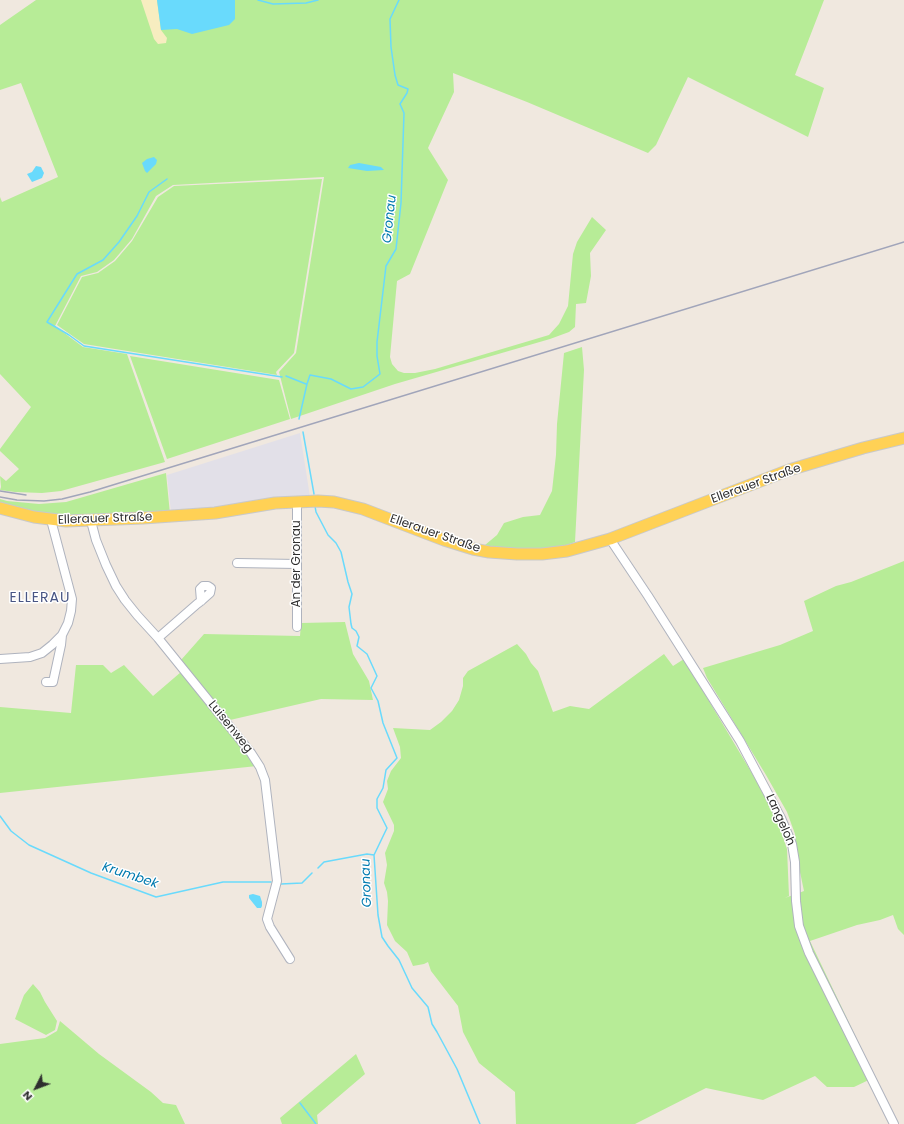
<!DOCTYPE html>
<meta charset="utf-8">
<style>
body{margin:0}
#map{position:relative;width:904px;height:1124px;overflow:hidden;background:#f0e8df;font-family:Poppins,sans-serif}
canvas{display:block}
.north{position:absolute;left:16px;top:1068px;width:40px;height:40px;-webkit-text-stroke:3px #fff;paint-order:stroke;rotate:228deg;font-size:11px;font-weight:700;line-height:16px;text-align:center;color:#2e2e2e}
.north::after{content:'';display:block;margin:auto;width:14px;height:18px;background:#2e2e2e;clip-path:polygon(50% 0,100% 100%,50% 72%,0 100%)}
</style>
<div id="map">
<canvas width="904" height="1124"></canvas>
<div class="north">N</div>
</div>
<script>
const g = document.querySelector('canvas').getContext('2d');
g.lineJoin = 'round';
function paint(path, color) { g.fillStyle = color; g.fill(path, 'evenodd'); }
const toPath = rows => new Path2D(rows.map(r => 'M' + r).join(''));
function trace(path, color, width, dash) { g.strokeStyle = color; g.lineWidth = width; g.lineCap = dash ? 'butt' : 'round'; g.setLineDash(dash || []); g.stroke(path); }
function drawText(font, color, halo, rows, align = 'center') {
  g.font = font + ' Poppins,sans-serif'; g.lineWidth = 3; g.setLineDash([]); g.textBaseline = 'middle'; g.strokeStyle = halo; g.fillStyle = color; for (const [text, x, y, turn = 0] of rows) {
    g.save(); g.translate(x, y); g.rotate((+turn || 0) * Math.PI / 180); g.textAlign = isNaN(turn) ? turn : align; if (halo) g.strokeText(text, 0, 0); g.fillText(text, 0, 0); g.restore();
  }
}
const industrial = toPath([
 [300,433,310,497,171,512,167,475]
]);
const green = toPath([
 [36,0,824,0,795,75,824,88,808,137,688,77,656,145,648,153,527,102,453,73,454,92,428,148,448,180,410,274,397,281,390,357,392,364,398,371,404,373,415,373,435,369,549,335,559,324,568,306,573,254,577,242,592,217,606,230,590,253,591,276,586,303,576,304,575,327,569,332,550,339,395,384,291,419,279,372,296,353,324,177,173,185,156,196,132,239,114,260,97,272,81,276,55,326,83,347,127,354,165,462,61,491,42,493,15,492,0,490,1,487,0,476,6,481,19,469,0,451,0,449,31,407,0,374,0,197,2,202,58,177,21,83,0,90,0,25],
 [322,179,294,353,276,372,277,375,84,344,57,325,82,277,98,273,115,261,132,241,158,197,174,186],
 [582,347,584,370,575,542,558,548,493,549,485,545,497,535,504,523,523,517,540,515,552,491,556,455,557,424,564,353],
 [130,356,279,380,290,419,167,459],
 [166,473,170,514,49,516,0,503,0,499,7,501,39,504,66,502],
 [904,561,904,935,898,929,893,915,880,920,857,925,810,941,875,1077,854,1087,827,1087,815,1076,763,1100,706,1088,635,1124,516,1124,515,1092,479,1063,463,1032,458,1006,431,971,428,962,424,964,413,966,407,952,395,941,387,925,388,901,387,892,384,883,387,865,385,853,394,831,394,825,383,802,388,789,387,781,391,771,401,758,400,747,393,728,430,730,441,722,452,711,459,700,463,686,463,678,468,671,517,644,526,654,531,663,538,671,553,712,570,706,589,709,664,654,673,666,684,659,756,780,777,820,787,849,789,896,785,898,804,891,800,872,795,834,787,812,766,775,707,678,703,668,780,645,813,631,804,601,836,586,851,582],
 [345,622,353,654,369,681,373,700,321,699,230,720,181,660,204,634,300,636,301,623],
 [76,665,103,665,111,673,124,665,153,696,181,672,257,766,0,793,0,707,71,713],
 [33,984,40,992,45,1002,57,1021,55,1030,46,1035,15,1019,24,995],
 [60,1021,99,1054,151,1092,163,1103,176,1105,185,1124,0,1124,0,1044,45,1038,57,1031],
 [356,1054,365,1074,317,1115,318,1124,282,1124,280,1118]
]);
const sand = toPath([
 [141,0,157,0,161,30,167,38,166,43,158,44,154,39]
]);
const water = toPath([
 [157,0,235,0,235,19,229,25,192,34,177,29,161,30],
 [154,157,157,160,156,164,147,173,145,171,142,163,147,159],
 [359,163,381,167,384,170,367,171,348,168,350,165],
 [36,166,41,167,44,173,42,178,32,182,27,174,32,172],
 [253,894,260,896,262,902,262,906,261,908,257,908,249,898,249,895]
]);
const stream = toPath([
 [258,0,273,4,306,3,318,0],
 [167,179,149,192,137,216,119,242,103,260,77,274,47,322,69,335,84,346,282,377],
 [286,376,306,384],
 [299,419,307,384,310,375,331,379,351,389,363,387,380,374,377,356,377,342,386,266,396,249,401,203,404,113,400,104,407,93,408,89,398,85,395,75,391,47,390,19,399,0],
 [303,432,314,494],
 [315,506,316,512,328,535,336,543,341,552,348,582,352,594,349,607,351,624,352,628,356,631,359,637,357,646,367,654,377,676,371,688,378,701,383,723,397,758,386,770,383,788,377,799,377,808,387,828,374,855,378,915,382,937,388,946,399,960,412,988,428,1007,432,1024,437,1032,457,1069,480,1124],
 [0,816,11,831,29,845,91,873,156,897,223,882,271,882],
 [318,868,324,862,367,854,374,855],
 [281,884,302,883,312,873],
 [300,1103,316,1124]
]);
const minor = toPath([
 [91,521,96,540,106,565,116,586,125,600,137,615,158,638,251,753,260,767,265,780,277,881,267,919,270,927,290,959],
 [610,539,648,596,740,741,781,818,792,844,795,862,796,901,799,926,809,953,894,1124],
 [237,563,297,564],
 [297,627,297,501],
 [158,638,197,604,201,601,210,593,211,588,208,586,203,586,200,589,201,601],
 [0,659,30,657,42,653,52,645,62,635,68,623,71,611,72,599,51,520],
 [46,682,53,682,61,645,62,635]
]);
const major = toPath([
 [0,508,34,517,66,521,143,518,215,513,275,503,318,501,334,502,363,509,444,540,473,549,489,552,517,554,542,554,567,551,610,539,789,470,863,448,904,438]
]);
const rail = toPath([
 [0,491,26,495],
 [0,497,17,500,44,501,62,499,90,492,904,242]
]);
const streetNames = [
 ["Ellerauer Straße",756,484,-20],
 ["Ellerauer Straße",105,519,-2],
 ["Ellerauer Straße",435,534,19],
 ["An der Gronau",297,564,-90],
 ["Luisenweg",230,727,51],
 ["Langeloh",780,820,66]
];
const waterNames = [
 ["Gronau",390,219,-84],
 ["Krumbek",130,876,18],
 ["Gronau",367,883,-92]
];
const quarterNames = [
 ["ELLERAU",40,598]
];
paint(industrial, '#e2e0e8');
paint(green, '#b7ec97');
paint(sand, '#f7edc0');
paint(water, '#69dafc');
trace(stream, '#69dafc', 1.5);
trace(minor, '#afb3be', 10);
trace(major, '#c9c9c9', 13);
trace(minor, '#fff', 8);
trace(major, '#ffd155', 11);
trace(rail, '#a1a5ba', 1.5);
drawText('12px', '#2e2e2e', '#fff', streetNames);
drawText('italic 13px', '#007aaf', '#fff', waterNames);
g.letterSpacing = '1px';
drawText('14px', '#485584', '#fff', quarterNames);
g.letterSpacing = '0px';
</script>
